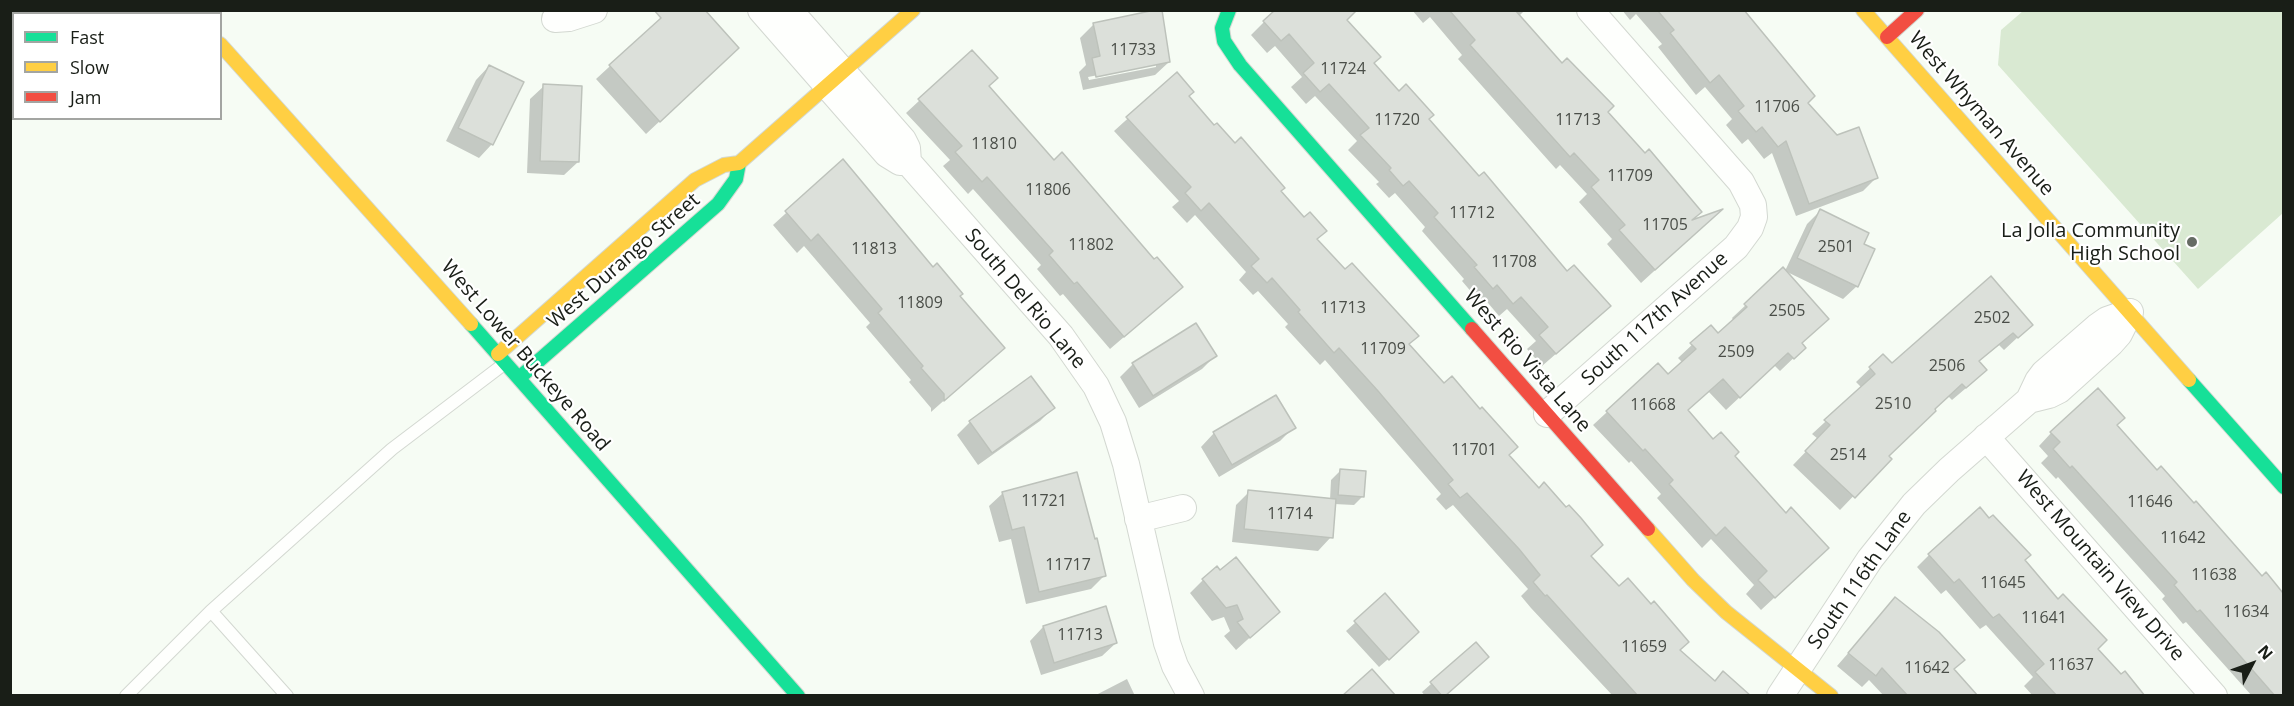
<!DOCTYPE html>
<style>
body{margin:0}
#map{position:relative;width:2294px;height:706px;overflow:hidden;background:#f6fcf4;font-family:"Open Sans",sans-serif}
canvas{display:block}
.frame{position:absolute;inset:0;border:12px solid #191e17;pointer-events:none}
.legend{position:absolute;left:12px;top:12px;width:210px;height:108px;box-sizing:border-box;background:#fff;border:2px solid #a3a5a2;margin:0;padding:8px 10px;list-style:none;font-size:18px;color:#191e17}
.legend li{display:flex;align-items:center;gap:12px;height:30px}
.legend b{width:30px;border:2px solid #a3a5a2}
.north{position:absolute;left:2222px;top:634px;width:60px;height:60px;-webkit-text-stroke:4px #fff;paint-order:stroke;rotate:49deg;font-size:16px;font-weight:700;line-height:24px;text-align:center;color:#191e17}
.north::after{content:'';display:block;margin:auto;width:21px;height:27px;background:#191e17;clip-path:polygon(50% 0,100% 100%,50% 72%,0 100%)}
</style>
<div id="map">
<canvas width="2294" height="706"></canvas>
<div class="frame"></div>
<ul class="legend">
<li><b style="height:8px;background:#16e098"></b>Fast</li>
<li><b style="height:8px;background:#ffcf43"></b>Slow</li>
<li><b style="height:8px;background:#f24e42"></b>Jam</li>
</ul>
<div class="north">N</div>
</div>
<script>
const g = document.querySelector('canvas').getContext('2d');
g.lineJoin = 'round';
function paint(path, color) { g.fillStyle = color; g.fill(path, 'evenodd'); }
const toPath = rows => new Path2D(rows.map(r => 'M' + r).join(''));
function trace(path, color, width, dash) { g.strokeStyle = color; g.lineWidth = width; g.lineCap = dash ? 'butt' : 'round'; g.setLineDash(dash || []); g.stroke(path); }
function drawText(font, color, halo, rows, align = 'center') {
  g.font = font + ' "Open Sans",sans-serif'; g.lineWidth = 4.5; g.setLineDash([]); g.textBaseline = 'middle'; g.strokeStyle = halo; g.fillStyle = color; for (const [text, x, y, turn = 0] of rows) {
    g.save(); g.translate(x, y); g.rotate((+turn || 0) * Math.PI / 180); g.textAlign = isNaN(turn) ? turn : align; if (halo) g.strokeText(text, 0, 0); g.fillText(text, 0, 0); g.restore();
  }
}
const green = toPath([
 [2023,11,2283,11,2283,213,2198,289,1998,65,2001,30]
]);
const shadow = toPath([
 [671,10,724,61,646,134,596,79],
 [1412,10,1525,10,1519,16,1562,65,1589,85,1591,83,1612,106,1606,112,1689,222,1708,222,1641,283,1607,244,1612,239,1579,202,1587,194,1560,165,1556,169,1458,59,1462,55,1430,17,1423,23],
 [1622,10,1738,10,1807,103,1876,178,1863,191,1796,216,1772,153,1764,159,1748,139,1742,144,1726,125,1732,119,1705,87,1696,95,1658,47,1662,44,1636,14,1630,20],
 [1345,20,1372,63,1427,120,1596,319,1542,366,1527,349,1536,341,1507,309,1499,316,1483,297,1479,301,1462,281,1464,279,1422,231,1425,227,1395,193,1389,198,1376,184,1379,182,1348,150,1357,141,1315,96,1306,104,1291,87,1302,77,1275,46,1267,53,1251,35,1264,22],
 [1093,25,1169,62,1155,75,1083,90,1079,72,1086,65,1080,38],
 [1156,64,1156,67,1089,80,1088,77],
 [489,66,492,144,479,158,446,141,476,80],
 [1177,74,1187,97,1214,128,1279,191,1316,240,1507,456,1590,556,1678,651,1714,682,1735,696,1613,696,1531,608,1521,596,1528,589,1453,505,1446,510,1436,499,1441,494,1325,360,1320,365,1285,327,1288,324,1258,291,1253,295,1239,280,1246,272,1195,215,1187,223,1172,207,1179,201,1114,131],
 [544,86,578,162,564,175,527,173,530,99],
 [988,87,1054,162,1167,300,1110,349,1063,294,1060,296,1037,269,1041,265,973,189,968,194,943,166,950,160,906,113,920,100],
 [843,161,932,269,1003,348,931,412,931,408,909,382,911,380,866,327,870,323,804,246,797,253,773,225],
 [1820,211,1862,245,1857,286,1843,299,1785,271,1807,224],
 [1783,270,1800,344,1804,348,1780,371,1774,365,1726,410,1708,391,1686,411,1713,441,1733,456,1814,561,1761,610,1746,594,1754,585,1711,539,1702,548,1657,498,1661,494,1631,461,1629,463,1593,425,1658,365,1668,376,1683,363,1678,358,1711,327,1718,335,1734,321,1732,318],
 [2031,325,2004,350,1999,345,1978,362,1972,383,1952,400,1948,396,1933,410,1887,456,1889,459,1840,510,1793,465,1818,439,1812,434,1862,388,1856,382,1883,356,1892,366],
 [1215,356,1202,369,1139,408,1120,377,1133,364],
 [1275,397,1294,427,1280,441,1219,477,1201,447,1214,433],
 [1053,408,1040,421,978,465,957,435,970,422],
 [2115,426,2157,472,2262,578,2266,574,2284,595,2284,696,2252,696,2186,622,2183,624,2162,599,2165,596,2058,477,2056,479,2041,463,2048,456,2039,446,2051,433],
 [1340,471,1363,496,1354,505,1334,504,1331,537,1318,551,1232,542,1236,505,1249,492,1330,500,1331,480],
 [1003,493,1104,576,1091,589,1026,604,1011,539,999,542,989,506],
 [1929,555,2023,561,2096,649,2121,676,2143,696,2033,696,2024,686,2033,677,1986,625,1980,629,1946,590,1941,594,1917,567],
 [1203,580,1278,612,1236,650,1224,636,1230,631,1224,617,1212,621,1190,593],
 [1385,596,1409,641,1379,667,1346,631],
 [1895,599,1953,670,1976,696,1884,696,1869,680,1862,687,1837,666],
 [1105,608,1116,643,1102,656,1041,675,1030,641,1043,627],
 [1476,644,1444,696,1425,696,1422,692],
 [1127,679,1135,696,1094,696]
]);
const building = toPath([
 [654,10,705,10,739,48,660,122,609,65,661,18,654,10],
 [1155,10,1162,10,1170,62,1096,77,1092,58,1100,56,1093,23,1155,10],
 [1275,10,1357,10,1347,20,1381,57,1374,63,1399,91,1406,84,1434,115,1429,119,1479,176,1484,172,1567,271,1574,265,1611,306,1556,354,1539,335,1548,327,1521,297,1513,304,1497,285,1493,289,1474,267,1477,265,1434,217,1438,213,1409,181,1403,186,1389,170,1391,168,1360,135,1369,128,1329,84,1320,92,1303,73,1314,63,1289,34,1281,41,1263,21,1275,10],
 [1449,10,1515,10,1562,63,1567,58,1614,106,1608,112,1645,153,1649,149,1702,212,1692,220,1723,209,1655,270,1619,230,1625,225,1591,187,1599,180,1574,153,1570,157,1470,45,1475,40,1449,10],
 [1657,10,1744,10,1815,96,1808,103,1837,135,1859,127,1878,178,1809,204,1786,141,1778,147,1762,127,1756,132,1738,111,1744,106,1719,75,1710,83,1670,33,1674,30,1657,10],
 [972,50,998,78,989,86,1054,160,1062,152,1154,259,1157,257,1183,287,1124,337,1077,282,1074,284,1049,255,1053,251,987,177,982,182,955,152,962,146,918,99,972,50],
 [489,65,524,82,493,145,458,128,489,65],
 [1177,72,1194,92,1189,96,1214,125,1217,123,1235,143,1241,137,1285,188,1281,191,1304,217,1310,212,1327,231,1317,239,1345,269,1352,263,1419,336,1409,344,1444,383,1452,376,1480,409,1482,407,1518,447,1509,455,1539,488,1544,482,1566,507,1569,505,1581,518,1603,545,1591,556,1619,586,1628,578,1651,604,1654,601,1689,642,1680,650,1715,681,1723,671,1751,696,1638,696,1547,595,1545,596,1533,582,1540,575,1519,549,1467,493,1460,498,1448,484,1453,480,1378,391,1339,348,1334,353,1298,312,1300,310,1272,278,1267,283,1251,266,1259,259,1209,203,1201,211,1185,193,1191,187,1126,117,1177,72],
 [543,84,582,86,579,162,540,161,543,84],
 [843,159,933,267,937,263,963,294,960,296,1005,348,944,401,944,394,921,368,923,366,878,313,882,309,818,234,811,241,785,211,843,159],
 [1820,209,1869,233,1864,244,1875,249,1858,287,1797,258,1820,209],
 [1783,267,1829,319,1802,343,1806,348,1794,359,1788,353,1740,398,1723,379,1688,410,1713,439,1721,432,1739,452,1735,456,1786,513,1791,507,1829,548,1775,598,1758,580,1767,571,1725,527,1716,536,1669,484,1673,480,1645,449,1643,451,1606,411,1658,363,1668,374,1696,349,1690,343,1711,325,1718,333,1747,307,1744,304,1783,267],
 [1991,276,2033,325,2018,338,2013,333,1979,361,1987,370,1966,388,1962,384,1935,409,1936,411,1889,456,1892,459,1855,498,1805,451,1830,425,1824,420,1875,374,1869,367,1883,354,1892,363,1991,276],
 [1196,323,1217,356,1153,396,1132,363,1196,323],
 [1031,376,1055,408,992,453,969,421,1031,376],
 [2098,388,2125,418,2117,425,2157,470,2161,466,2194,503,2196,501,2262,576,2266,572,2283,593,2283,696,2275,696,2200,610,2197,612,2174,585,2177,582,2072,466,2070,468,2053,449,2060,442,2050,432,2098,388],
 [1276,395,1296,428,1232,465,1213,432,1276,395],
 [1340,469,1366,471,1364,497,1338,495,1340,469],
 [1077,472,1095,539,1097,538,1106,576,1039,592,1024,527,1012,530,1002,492,1077,472],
 [1248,490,1336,499,1333,538,1244,529,1248,490],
 [1980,507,1989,518,1993,515,2031,555,2025,560,2058,599,2063,594,2107,640,2098,649,2121,674,2125,671,2145,696,2057,696,2035,672,2044,664,1999,614,1993,618,1959,579,1954,583,1928,554,1980,507],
 [1236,557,1280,612,1250,638,1237,622,1243,619,1237,605,1226,608,1202,579,1217,566,1220,570,1236,557],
 [1385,593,1419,632,1389,660,1354,621,1385,593],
 [1895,597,1939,632,1965,660,1954,669,1978,696,1908,696,1882,668,1876,676,1848,653,1895,597],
 [1106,606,1117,643,1054,663,1043,626,1106,606],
 [1476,642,1489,657,1445,696,1442,696,1430,682,1476,642],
 [1372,669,1396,696,1342,696,1372,669]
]);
const lane = toPath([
 [126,696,211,611],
 [287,696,211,611,392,449,504,364]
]);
const street = toPath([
 [761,10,887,154,900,162,908,162],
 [789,10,903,140,907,148,908,162],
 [555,19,569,18,594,10],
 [908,162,1061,336,1096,386,1113,422,1126,464,1167,643,1175,666,1191,696],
 [2029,400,2049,395,2059,390,2111,343,2119,334,2130,312],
 [1547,414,1736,247,1750,228,1754,217,1753,205,1741,182,1590,10],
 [1986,437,2214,696],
 [1138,519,1183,508],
 [1780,696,1870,559,1914,504,1949,470,2029,400,2038,381,2044,373,2097,327,2107,320,2130,312]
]);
const fast = toPath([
 [1229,10,1222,28,1224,41,1240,65,1472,329],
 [471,324,798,696],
 [519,378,718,204,736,179,739,163],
 [2189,380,2284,487]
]);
const slow = toPath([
 [1863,10,2189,380],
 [220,44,471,324],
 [498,354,695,180,724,165,739,163,913,10],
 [1648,529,1693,580,1726,612,1831,696]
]);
const jam = toPath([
 [191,10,193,14],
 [1887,37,1917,10],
 [1472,329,1648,529]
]);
const markers = [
 [2192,242,6,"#666c64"]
];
const numberNames = [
 ["11733",1133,50],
 ["11724",1343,69],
 ["11706",1777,107],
 ["11720",1397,120],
 ["11713",1578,120],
 ["11810",994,144],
 ["11709",1630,176],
 ["11806",1048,190],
 ["11712",1472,213],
 ["11705",1665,225],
 ["11802",1091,245],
 ["2501",1836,247],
 ["11813",874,249],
 ["11708",1514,262],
 ["11809",920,303],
 ["11713",1343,308],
 ["2505",1787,311],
 ["2502",1992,318],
 ["11709",1383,349],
 ["2509",1736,352],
 ["2506",1947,366],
 ["2510",1893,404],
 ["11668",1653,405],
 ["11701",1474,450],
 ["2514",1848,455],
 ["11721",1044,501],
 ["11646",2150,502],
 ["11714",1290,514],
 ["11642",2183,538],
 ["11717",1068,565],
 ["11638",2214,575],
 ["11645",2003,583],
 ["11634",2246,612],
 ["11641",2044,618],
 ["11713",1080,635],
 ["11659",1644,647],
 ["11637",2071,665],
 ["11642",1927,668]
];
const streetNames = [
 ["West Whyman Avenue",1981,114,49],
 ["West Durango Street",624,261,-41],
 ["South Del Rio Lane",1025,299,50],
 ["South 117th Avenue",1655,319,-42],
 ["West Lower Buckeye Road",525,356,49],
 ["West Rio Vista Lane",1527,361,49],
 ["West Mountain View Drive",2100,566,49],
 ["South 116th Lane",1860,580,-55]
];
const poiNames = [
 ["La Jolla Community",2180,231],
 ["High School",2180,254]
];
paint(green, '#d9e9d2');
paint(shadow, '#0003');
paint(building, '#dce0da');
trace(building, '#bdc2bb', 1.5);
trace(lane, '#d3d8d1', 14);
trace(street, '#d3d8d1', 28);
trace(fast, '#d3d8d1', 16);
trace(slow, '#d3d8d1', 16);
trace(jam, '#d3d8d1', 16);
trace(lane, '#fefffd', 12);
trace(street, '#fefffd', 26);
trace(fast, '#16e098', 14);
trace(slow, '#ffcf43', 14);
trace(jam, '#f24e42', 14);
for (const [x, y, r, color] of markers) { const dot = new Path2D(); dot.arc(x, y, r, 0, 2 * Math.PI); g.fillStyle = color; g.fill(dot); trace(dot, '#fff', 2); }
drawText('16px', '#4a4e48', null, numberNames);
drawText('20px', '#191e17', '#fff', streetNames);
drawText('20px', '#191e17', '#fff', poiNames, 'right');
</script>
